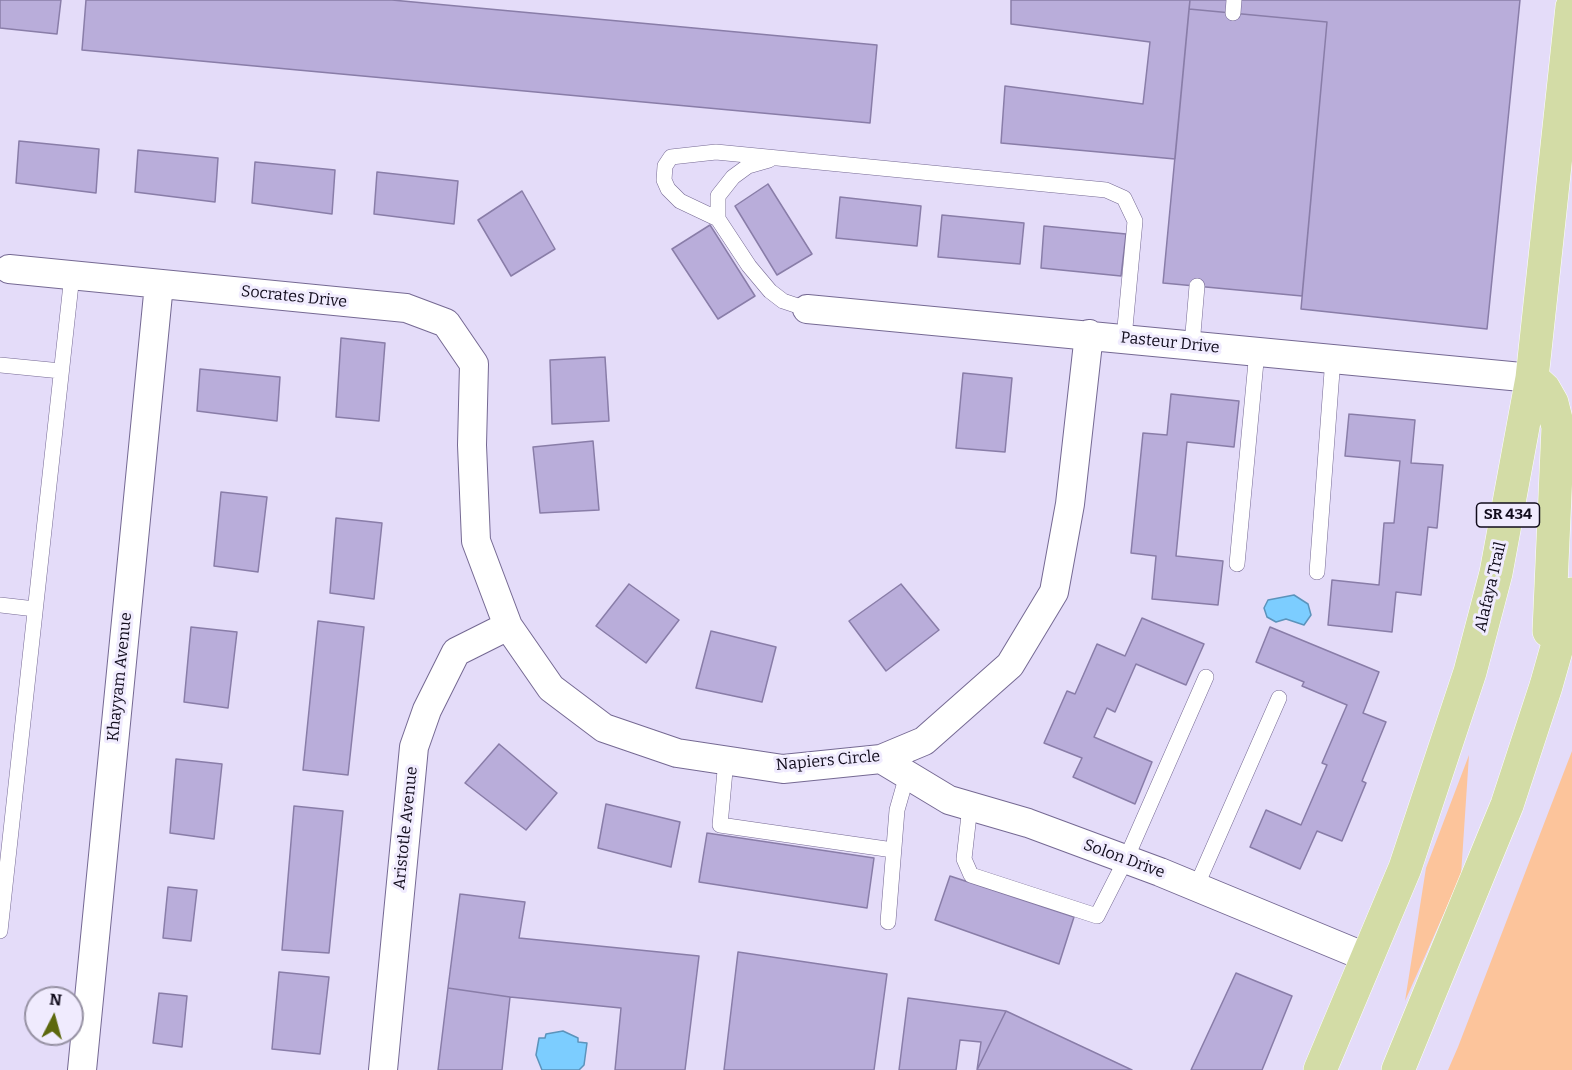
<!DOCTYPE html>
<style>
body{margin:0}
#map{position:relative;width:1572px;height:1070px;overflow:hidden;background:#e4dcf9;font-family:Bitter,serif}
canvas{display:block}
.north{position:absolute;left:24px;top:986px;width:60px;height:60px;box-sizing:border-box;background:#f0ebfe;border:2px solid #9792a4;border-radius:50%;rotate:6deg;font-size:16px;font-weight:700;line-height:24px;text-align:center;color:#110c1c}
.north::after{content:'';display:block;margin:auto;width:21px;height:27px;background:#5d680e;clip-path:polygon(50% 0,100% 100%,50% 72%,0 100%)}
</style>
<div id="map">
<canvas width="1572" height="1070"></canvas>
<div class="north">N</div>
</div>
<script>
const g = document.querySelector('canvas').getContext('2d');
g.lineJoin = 'round';
function paint(path, color) { g.fillStyle = color; g.fill(path, 'evenodd'); }
const toPath = rows => new Path2D(rows.map(r => 'M' + r).join(''));
function trace(path, color, width, dash) { g.strokeStyle = color; g.lineWidth = width; g.lineCap = dash ? 'butt' : 'round'; g.setLineDash(dash || []); g.stroke(path); }
function drawText(font, color, halo, rows, align = 'center') {
  g.font = font + ' Bitter,serif'; g.lineWidth = 6; g.setLineDash([]); g.textBaseline = 'middle'; g.strokeStyle = halo; g.fillStyle = color; for (const [text, x, y, turn = 0] of rows) {
    g.save(); g.translate(x, y); g.rotate((+turn || 0) * Math.PI / 180); g.textAlign = isNaN(turn) ? turn : align; if (halo) g.strokeText(text, 0, 0); g.fillText(text, 0, 0); g.restore();
  }
}
const green = toPath([
 [1572,751,1572,1070,1448,1070,1458,1047],
 [1469,755,1461,875,1405,1001,1426,868]
]);
const water = toPath([
 [1294,595,1308,604,1311,615,1304,625,1286,619,1276,622,1267,617,1264,608,1268,600,1294,595],
 [563,1031,578,1038,578,1042,587,1043,584,1065,579,1070,542,1070,536,1055,539,1038,545,1038,546,1034,563,1031]
]);
const building = toPath([
 [0,0,61,0,57,34,0,28,0,0],
 [86,0,392,0,877,45,870,123,82,50,86,0],
 [1011,0,1190,0,1175,159,1001,143,1005,86,1143,104,1150,42,1011,24,1011,0],
 [1190,0,1520,0,1487,329,1301,309,1327,22,1189,9,1190,0],
 [1189,9,1327,22,1302,296,1163,283,1189,9],
 [19,141,99,149,96,193,16,183,19,141],
 [138,150,218,158,215,202,135,192,138,150],
 [255,162,335,170,332,214,252,203,255,162],
 [377,172,458,181,454,224,374,214,377,172],
 [768,184,812,254,777,275,735,206,768,184],
 [522,191,555,249,511,276,478,220,522,191],
 [840,197,921,206,917,246,836,238,840,197],
 [942,215,1024,223,1020,264,938,257,942,215],
 [710,225,755,296,718,319,672,249,710,225],
 [1044,226,1126,234,1121,276,1041,268,1044,226],
 [341,338,385,343,379,421,336,417,341,338],
 [605,357,609,421,552,424,550,360,605,357],
 [200,369,280,377,277,421,197,411,200,369],
 [963,373,1012,378,1005,452,956,448,963,373],
 [1171,394,1239,401,1234,447,1187,442,1176,556,1223,561,1218,605,1152,599,1156,556,1131,553,1143,433,1167,435,1171,394],
 [1349,414,1415,420,1411,463,1443,465,1437,528,1428,527,1421,595,1396,592,1392,632,1328,625,1332,580,1379,585,1384,523,1394,523,1400,461,1345,456,1349,414],
 [593,441,599,510,540,513,533,447,593,441],
 [221,492,267,497,258,572,214,566,221,492],
 [336,518,382,523,374,599,330,593,336,518],
 [629,584,679,620,646,663,596,626,629,584],
 [901,584,939,630,886,671,849,621,901,584],
 [1142,618,1204,644,1186,685,1136,664,1115,712,1107,708,1094,737,1152,762,1135,804,1073,777,1082,758,1044,743,1067,691,1075,694,1097,644,1125,656,1142,618],
 [318,621,364,627,348,775,303,770,318,621],
 [191,627,237,632,228,708,184,702,191,627],
 [1270,627,1379,672,1363,713,1386,722,1362,781,1366,783,1342,841,1317,831,1300,869,1250,847,1266,810,1301,825,1327,765,1322,763,1347,705,1302,686,1304,682,1256,662,1270,627],
 [711,631,776,647,762,702,696,688,711,631],
 [499,744,557,793,526,830,465,783,499,744],
 [176,759,222,764,214,839,170,833,176,759],
 [606,804,680,822,671,867,598,848,606,804],
 [294,806,343,811,329,953,282,950,294,806],
 [707,833,874,858,867,908,699,882,707,833],
 [950,876,1074,917,1059,964,935,920,950,876],
 [168,887,197,890,191,941,163,938,168,887],
 [460,894,525,902,519,938,699,956,685,1070,615,1070,621,1008,510,997,448,988,460,894],
 [738,952,887,974,874,1070,724,1070,738,952],
 [279,972,329,977,320,1054,272,1049,279,972],
 [1236,973,1292,996,1262,1070,1191,1070,1236,973],
 [448,988,510,997,502,1070,438,1070,448,988],
 [159,993,187,996,182,1047,153,1043,159,993],
 [908,998,1006,1011,977,1070,981,1042,960,1040,956,1070,899,1070,908,998],
 [1006,1011,1132,1070,977,1070,1006,1011]
]);
const service = toPath([
 [1233,13,1234,0],
 [718,219,718,196,733,177,748,166,769,160],
 [807,309,783,301,770,291,749,266,718,219,680,201,668,189,664,180,665,166,671,157,716,152,1106,190,1124,198,1135,221,1124,338],
 [1192,345,1197,286],
 [0,365,61,371],
 [1237,564,1257,351],
 [1317,572,1333,358],
 [0,605,35,609],
 [726,760,720,825,893,850],
 [970,806,964,859,971,875,1097,916,1126,859,1206,677],
 [1196,887,1279,698],
 [888,922,897,810,907,775],
 [0,931,72,275]
]);
const minor = toPath([
 [9,269,406,308,446,323,474,364,472,445,476,541,508,626,551,688,604,728,677,753,783,769,881,759,924,741,1010,665,1054,592,1070,504,1089,334],
 [807,309,1532,378],
 [881,759,949,800,1028,823,1160,872,1368,958],
 [82,1070,159,284],
 [383,1070,414,747,427,710,456,652,508,626]
]);
const primary = toPath([
 [1532,378,1544,389,1552,403,1558,427,1549,631],
 [1320,1070,1405,868,1470,672,1496,573,1532,378,1572,7],
 [1398,1070,1507,805,1546,686,1572,594]
]);
const shields = [
 [1508,515,63]
];
const shieldNames = [
 ["SR 434",1508,515]
];
const streetNames = [
 ["Socrates Drive",294,297,6],
 ["Pasteur Drive",1170,343,6],
 ["Alafaya Trail",1491,587,-77],
 ["Khayyam Avenue",120,677,-84],
 ["Napiers Circle",828,761,-5],
 ["Aristotle Avenue",406,828,-84],
 ["Solon Drive",1124,859,20]
];
paint(green, '#fcc49b');
paint(water, '#7ccdff');
trace(water, '#5c93bb', 1.5);
paint(building, '#b9adda');
trace(building, '#897da8', 1.5);
trace(service, '#756993', 16);
trace(minor, '#756993', 30);
trace(primary, '#fff', 34);
trace(service, '#fff', 15);
trace(minor, '#fff', 28);
trace(primary, '#d3dca6', 33);
for (const [x, y, w] of shields) { const box = new Path2D(); box.roundRect(x - w / 2, y - 12, w, 24, 4.5); g.fillStyle = '#f0ebfe'; g.fill(box); trace(box, '#110c1c', 1.5); }
drawText('bold 15px', '#110c1c', null, shieldNames);
drawText('16px', '#110c1c', '#f0ebfe', streetNames);
</script>
